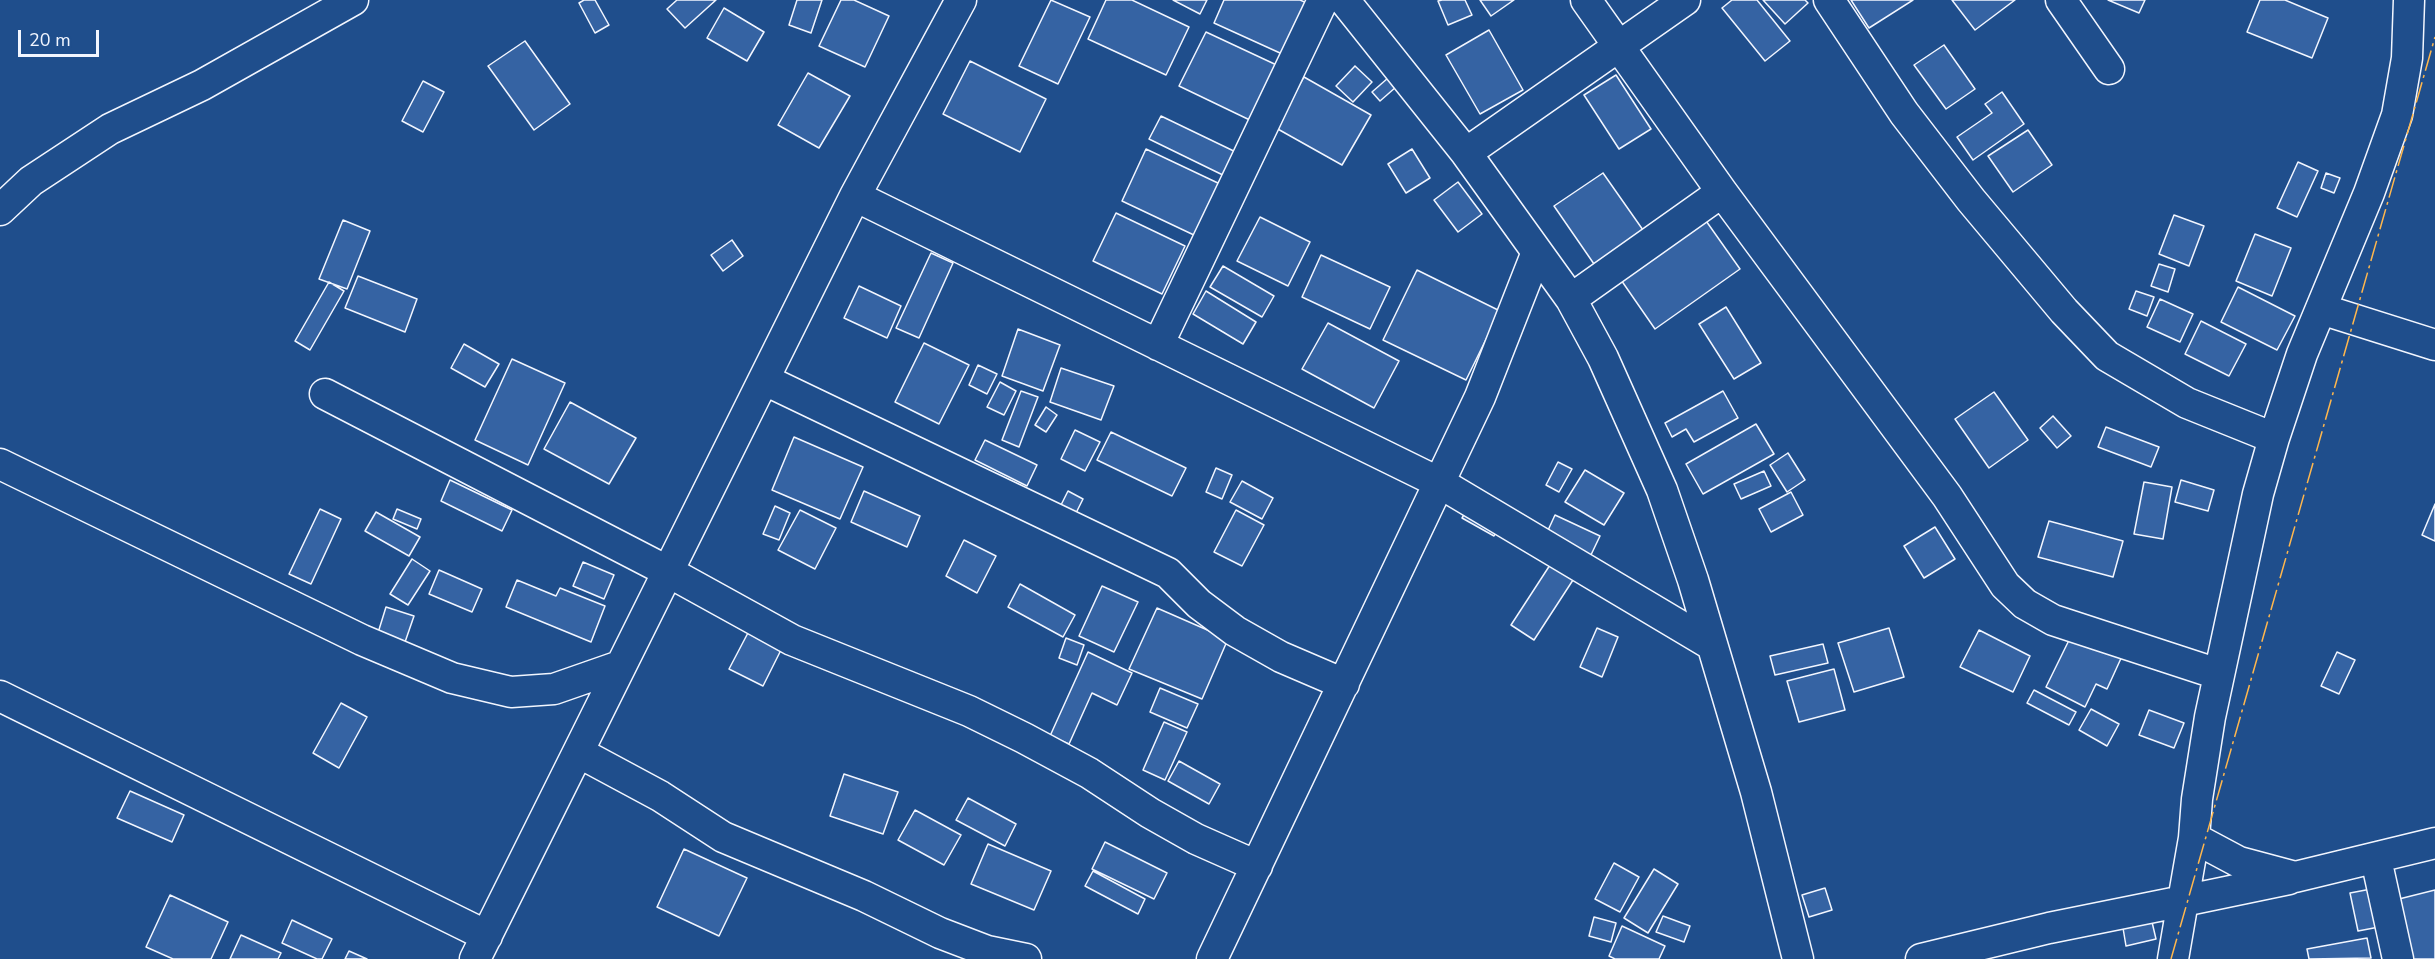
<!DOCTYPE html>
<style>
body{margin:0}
#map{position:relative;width:2435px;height:959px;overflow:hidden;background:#1f4e8c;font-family:"Nunito Sans",sans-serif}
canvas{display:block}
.scale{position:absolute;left:18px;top:30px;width:81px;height:27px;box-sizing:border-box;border:3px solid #f2f6ff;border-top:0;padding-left:8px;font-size:18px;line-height:21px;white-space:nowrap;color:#f2f6ff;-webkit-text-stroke:4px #1f4e8c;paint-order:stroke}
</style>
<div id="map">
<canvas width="2435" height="959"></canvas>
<div class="scale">20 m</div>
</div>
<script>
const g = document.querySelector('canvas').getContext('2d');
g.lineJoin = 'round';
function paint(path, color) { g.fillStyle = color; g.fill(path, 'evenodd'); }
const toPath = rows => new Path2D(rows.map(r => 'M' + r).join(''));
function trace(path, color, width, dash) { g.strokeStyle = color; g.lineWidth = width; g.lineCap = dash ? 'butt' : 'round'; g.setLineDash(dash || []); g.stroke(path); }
const building = toPath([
 [584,0,595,0,609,25,595,33,579,3,584,0],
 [677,0,716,0,685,28,667,9,677,0],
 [797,0,822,0,811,33,789,25,797,0],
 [841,0,854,0,889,16,865,67,819,46,841,0],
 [1051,0,1090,17,1058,84,1019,66,1051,0],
 [1106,0,1132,0,1189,27,1166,75,1088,39,1106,0],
 [1173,0,1207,0,1200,14,1173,0],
 [1224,0,1300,0,1314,6,1291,58,1214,23,1224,0],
 [1442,0,1465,0,1472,15,1448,25,1438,1,1442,0],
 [1480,0,1514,0,1491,16,1480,0],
 [1732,0,1757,0,1790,41,1765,61,1722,8,1732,0],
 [1763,0,1805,0,1808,3,1785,24,1763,0],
 [1851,0,1913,0,1869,28,1851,0],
 [1952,0,2015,0,1975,30,1952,0],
 [2108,0,2145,0,2139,13,2108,0],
 [2260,0,2285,0,2328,18,2312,58,2247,32,2260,0],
 [724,8,764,32,747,61,707,38,724,8],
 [1489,30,1523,90,1480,114,1446,55,1489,30],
 [1206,32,1283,68,1256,123,1179,86,1206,32],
 [525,41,570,104,534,130,488,66,525,41],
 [1944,45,1975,89,1946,109,1914,65,1944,45],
 [970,61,1046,99,1020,152,943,114,970,61],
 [1355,66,1372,82,1353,102,1336,86,1355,66],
 [808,73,850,96,819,148,778,125,808,73],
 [1616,75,1651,129,1619,149,1584,95,1616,75],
 [1304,77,1371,115,1342,165,1276,128,1304,77],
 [1388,78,1396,87,1380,101,1372,92,1388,78],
 [423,81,444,92,423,132,402,121,423,81],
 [2002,92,2024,124,1973,160,1957,137,1992,113,1985,104,2002,92],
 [1161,116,1242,155,1231,179,1149,139,1161,116],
 [2028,130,2052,165,2013,192,1988,156,2028,130],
 [1146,149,1220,184,1196,236,1122,201,1146,149],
 [1412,149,1430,178,1406,193,1388,164,1412,149],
 [2298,162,2318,171,2297,217,2277,208,2298,162],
 [1603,173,1643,230,1594,264,1554,206,1603,173],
 [2326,173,2340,178,2334,193,2321,188,2326,173],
 [1458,182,1482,214,1458,232,1434,200,1458,182],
 [1116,213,1185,246,1162,294,1093,261,1116,213],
 [2174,215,2204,226,2189,266,2159,254,2174,215],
 [1260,217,1310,242,1288,286,1237,261,1260,217],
 [1704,218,1740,269,1655,329,1619,277,1704,218],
 [343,220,370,231,347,289,319,279,343,220],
 [2255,234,2291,248,2272,296,2236,281,2255,234],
 [732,240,743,256,723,271,711,255,732,240],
 [931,253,953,263,919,338,896,328,931,253],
 [1321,255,1390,287,1370,329,1302,297,1321,255],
 [2159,264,2175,269,2168,292,2151,286,2159,264],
 [1223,266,1274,296,1262,317,1210,287,1223,266],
 [1417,270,1500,311,1466,380,1383,340,1417,270],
 [358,276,417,299,405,332,345,308,358,276],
 [329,282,344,291,310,350,295,341,329,282],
 [859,286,901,306,887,338,844,318,859,286],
 [2238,287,2295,316,2277,350,2221,322,2238,287],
 [1206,291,1256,322,1243,344,1193,314,1206,291],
 [2136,291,2154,297,2147,316,2129,309,2136,291],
 [2160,299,2193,314,2180,342,2147,327,2160,299],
 [1726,307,1761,363,1734,379,1699,324,1726,307],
 [2201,321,2246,344,2229,376,2185,354,2201,321],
 [1328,323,1399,361,1374,408,1302,369,1328,323],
 [1018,329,1060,345,1043,391,1002,376,1018,329],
 [924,343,969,365,939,424,895,402,924,343],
 [464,344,499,364,485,387,451,368,464,344],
 [512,359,565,383,528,465,475,440,512,359],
 [978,365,997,374,987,394,969,385,978,365],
 [1061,368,1114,386,1101,420,1050,402,1061,368],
 [1000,382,1016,391,1004,415,987,407,1000,382],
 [1021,391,1038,397,1019,447,1002,440,1021,391],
 [1723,391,1738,418,1694,442,1686,429,1672,437,1665,423,1723,391],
 [1994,392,2028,440,1989,468,1955,419,1994,392],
 [570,402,636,438,609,484,544,449,570,402],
 [1046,407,1057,415,1046,432,1035,425,1046,407],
 [2053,416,2071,436,2057,448,2040,428,2053,416],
 [1756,424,1774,454,1703,494,1686,464,1756,424],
 [2106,427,2159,447,2151,467,2098,447,2106,427],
 [1075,430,1100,442,1085,471,1061,459,1075,430],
 [1111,432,1186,468,1172,496,1097,460,1111,432],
 [794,437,863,467,840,519,772,490,794,437],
 [985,440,1037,465,1027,486,975,460,985,440],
 [1788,453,1805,480,1787,492,1770,465,1788,453],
 [1558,462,1572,469,1559,492,1546,485,1558,462],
 [1216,468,1232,475,1222,499,1206,492,1216,468],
 [1585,470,1624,493,1604,525,1565,502,1585,470],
 [1764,471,1771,486,1741,499,1734,484,1764,471],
 [450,480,512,510,502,531,441,501,450,480],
 [2181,480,2214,490,2208,511,2175,502,2181,480],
 [1242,481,1273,498,1262,519,1230,502,1242,481],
 [2144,482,2172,487,2163,539,2134,534,2144,482],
 [864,491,920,516,907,547,851,522,864,491],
 [1068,491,1083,499,1075,515,1060,507,1068,491],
 [1791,492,1803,515,1771,532,1759,509,1791,492],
 [1472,501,1504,518,1494,536,1462,518,1472,501],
 [2435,504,2435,541,2422,535,2435,504],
 [775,506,790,513,779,540,763,534,775,506],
 [320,509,341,519,311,584,289,574,320,509],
 [397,509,421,519,417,529,393,519,397,509],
 [800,510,836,528,815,569,778,550,800,510],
 [1236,510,1264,525,1242,566,1214,552,1236,510],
 [376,512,420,537,409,556,365,531,376,512],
 [1555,515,1600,536,1589,559,1544,539,1555,515],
 [2049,521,2123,541,2113,577,2038,557,2049,521],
 [1935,527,1955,559,1924,578,1904,546,1935,527],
 [964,540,996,556,977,593,946,576,964,540],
 [412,559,430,571,408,605,390,594,412,559],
 [583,562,614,575,604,599,573,586,583,562],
 [1550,565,1573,580,1534,640,1511,625,1550,565],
 [439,570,482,589,472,612,429,594,439,570],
 [517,580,556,596,560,588,605,606,591,642,506,607,517,580],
 [1020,584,1075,615,1063,637,1008,607,1020,584],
 [1102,586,1138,602,1114,652,1079,636,1102,586],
 [386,607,414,616,404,645,377,636,386,607],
 [1157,608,1228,639,1202,699,1129,669,1157,608],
 [1597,628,1618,637,1602,677,1580,667,1597,628],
 [1889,628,1904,677,1854,692,1838,643,1889,628],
 [750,629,783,646,763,686,729,669,750,629],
 [1979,630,2030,656,2013,692,1960,667,1979,630],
 [2074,630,2123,654,2107,689,2096,684,2085,707,2046,687,2074,630],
 [1066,638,1084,645,1077,665,1059,658,1066,638],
 [1823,644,1828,663,1775,675,1770,656,1823,644],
 [1088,652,1132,673,1117,705,1092,693,1069,744,1050,736,1088,652],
 [2337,652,2355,660,2339,694,2321,686,2337,652],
 [1834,669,1845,710,1799,722,1787,681,1834,669],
 [1160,688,1198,704,1187,728,1150,712,1160,688],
 [2034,690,2076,712,2069,725,2027,703,2034,690],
 [341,703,367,717,339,768,313,753,341,703],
 [2091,709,2119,724,2107,746,2079,730,2091,709],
 [2149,710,2184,723,2174,748,2139,735,2149,710],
 [1164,722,1187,732,1165,780,1143,770,1164,722],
 [1179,761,1220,784,1209,804,1168,781,1179,761],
 [844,774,898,792,883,834,830,816,844,774],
 [130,791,184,815,172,842,117,818,130,791],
 [968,798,1016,824,1005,846,956,820,968,798],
 [915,810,961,835,944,865,898,840,915,810],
 [1105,842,1167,873,1154,899,1092,869,1105,842],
 [988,844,1051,871,1034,910,971,884,988,844],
 [684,849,747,878,719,936,657,907,684,849],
 [1614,863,1639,877,1620,912,1595,899,1614,863],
 [1654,869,1678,884,1648,933,1624,918,1654,869],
 [1093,871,1145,899,1138,914,1085,886,1093,871],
 [1825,888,1832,910,1809,917,1802,895,1825,888],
 [2371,889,2379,927,2358,931,2350,893,2371,889],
 [2435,890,2435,959,2413,959,2399,899,2435,890],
 [170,895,228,922,211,959,173,959,146,947,170,895],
 [1663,916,1690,926,1684,942,1656,932,1663,916],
 [1594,917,1616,923,1611,942,1589,936,1594,917],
 [292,920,332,939,322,959,317,959,282,943,292,920],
 [2152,922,2156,939,2126,946,2123,928,2152,922],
 [1622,926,1665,946,1659,959,1615,959,1609,956,1622,926],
 [241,935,281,953,278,959,230,959,241,935],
 [2367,938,2371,958,2309,959,2307,949,2367,938],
 [349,951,367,959,345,959,349,951]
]);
const minor = toPath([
 [1344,0,1466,153,1571,299,1603,358,1662,490,1693,580,1756,792,1798,959],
 [1586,0,1722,192,1947,496,2005,585,2025,604,2053,620,2218,674],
 [1829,0,1904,113,1971,200,2064,311,2107,356,2187,403,2274,438],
 [2061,0,2109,69],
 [2409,0,2407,58,2397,115,2369,193,2302,354,2274,438,2258,494,2210,717,2197,799,2194,838,2239,862,2295,877,2435,843],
 [1466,153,1685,0],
 [855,196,1440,483,1712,645],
 [0,210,31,181,110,129,202,85,353,0],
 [1571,299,1722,192],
 [2321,309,2435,345],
 [1158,345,1323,0],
 [765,380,1168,573,1199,604,1235,631,1281,657,1344,684],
 [325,394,667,571,792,640,969,711,1024,738,1089,773,1150,813,1196,839,1257,866],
 [0,464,362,640,452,678,511,692,554,689,620,666],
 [0,696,487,936],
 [580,753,660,796,723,837,864,896,940,933,987,951,1026,959],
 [2376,859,2398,959],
 [475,959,855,196,961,0],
 [1212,959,1480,397,1537,252],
 [1921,959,2049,928,2183,901,2194,838],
 [2173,959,2183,901,2289,879]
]);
const power = toPath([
 [2171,959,2435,37]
]);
paint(building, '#3563a3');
trace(building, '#f2f6ff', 1.5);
trace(minor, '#f2f6ff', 33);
trace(minor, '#1f4e8c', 30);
trace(power, '#ffb74d', 1.5, [21, 4.5, 3, 4.5]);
</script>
